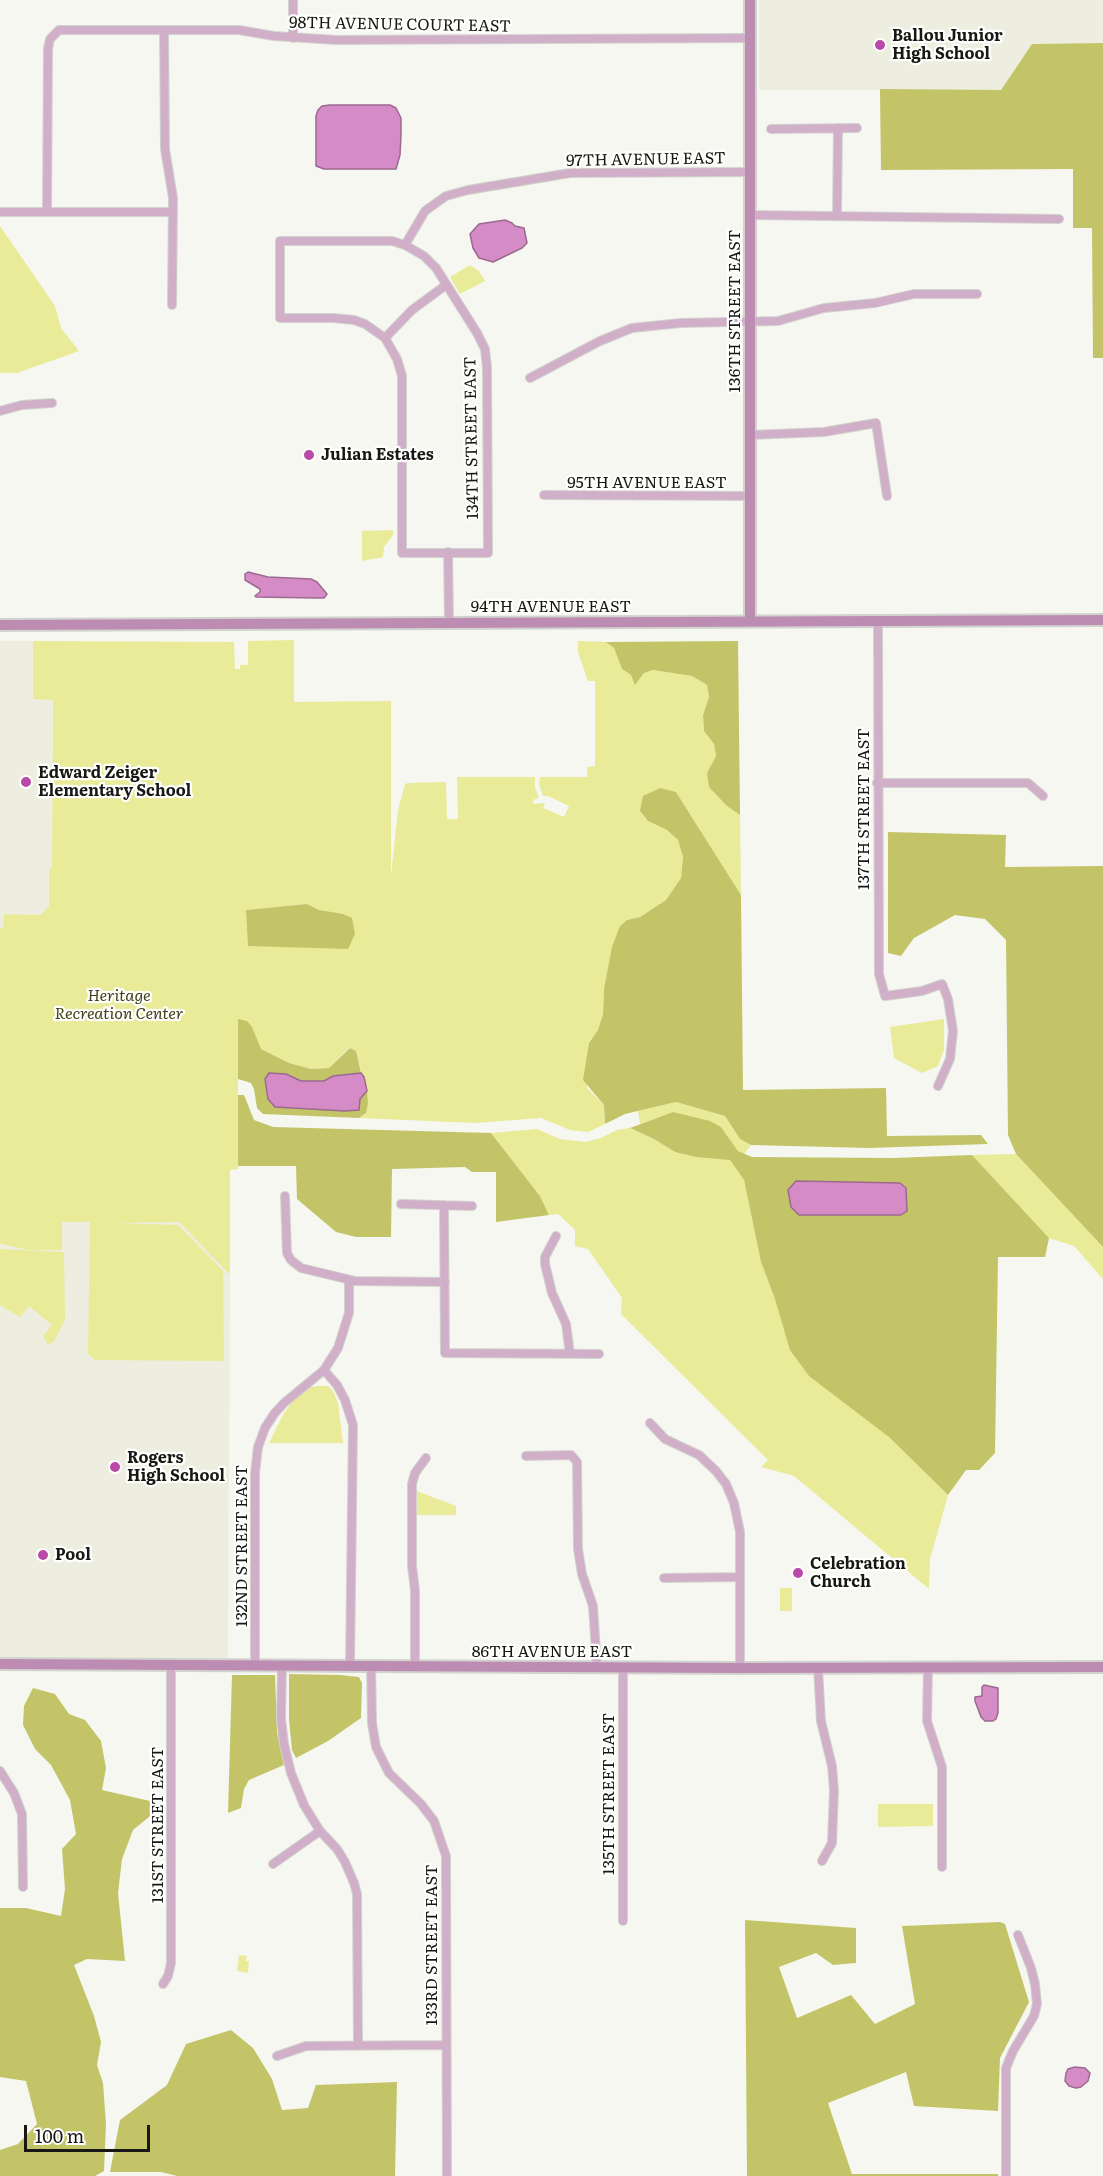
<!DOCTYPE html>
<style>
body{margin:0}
#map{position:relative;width:1103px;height:2176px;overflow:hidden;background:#f6f7f1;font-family:Literata,serif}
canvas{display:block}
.scale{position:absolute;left:24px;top:2125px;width:126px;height:27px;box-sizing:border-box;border:3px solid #171715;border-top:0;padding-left:8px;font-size:18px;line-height:21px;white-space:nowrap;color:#171715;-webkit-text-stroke:4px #fffffe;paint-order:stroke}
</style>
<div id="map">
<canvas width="1103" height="2176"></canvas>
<div class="scale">100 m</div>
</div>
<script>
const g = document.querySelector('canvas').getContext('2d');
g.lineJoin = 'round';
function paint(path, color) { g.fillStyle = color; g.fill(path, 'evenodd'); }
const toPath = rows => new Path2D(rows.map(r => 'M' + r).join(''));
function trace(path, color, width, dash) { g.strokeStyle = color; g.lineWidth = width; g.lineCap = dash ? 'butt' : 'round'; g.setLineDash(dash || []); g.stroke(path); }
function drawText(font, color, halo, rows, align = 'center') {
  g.font = font + ' Literata,serif'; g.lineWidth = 4.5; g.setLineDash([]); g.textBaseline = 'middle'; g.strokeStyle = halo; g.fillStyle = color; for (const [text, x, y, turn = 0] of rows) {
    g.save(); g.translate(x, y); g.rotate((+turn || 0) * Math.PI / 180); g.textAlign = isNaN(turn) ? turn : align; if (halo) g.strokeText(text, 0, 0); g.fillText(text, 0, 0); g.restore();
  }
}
const built = toPath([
 [759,0,1103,0,1103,43,1032,44,1001,90,759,90],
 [0,641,33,641,33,699,53,699,52,865,49,871,49,906,41,915,4,914,3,927,0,929],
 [62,1222,179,1222,230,1275,228,1661,0,1659,0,1244,29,1250,61,1250]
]);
const green = toPath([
 [0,226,55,306,61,328,79,351,17,373,0,373],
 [470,265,479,271,485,281,460,294,450,277],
 [393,530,393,535,384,547,383,557,362,561,362,531],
 [294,640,294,702,391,701,391,876,398,810,405,784,408,783,446,782,447,819,458,819,457,777,535,777,535,787,539,798,533,800,534,804,545,803,543,808,564,817,569,806,548,796,543,796,539,785,540,777,587,777,587,767,595,766,595,681,588,681,578,652,578,641,606,642,614,648,622,669,631,675,635,684,644,673,653,670,692,676,707,685,709,697,703,715,704,731,714,744,716,756,707,773,727,806,740,815,741,895,676,792,640,811,648,821,667,830,678,840,683,857,681,878,666,900,640,917,627,920,604,989,603,1014,598,1030,589,1043,587,1088,604,1105,605,1124,588,1132,570,1130,541,1118,476,1123,359,1118,366,1113,365,1088,356,1051,349,1048,329,1068,311,1069,289,1063,260,1049,252,1027,238,1019,238,1169,230,1170,230,1275,179,1222,115,1223,178,1225,223,1271,224,1361,95,1360,88,1354,90,1222,62,1222,62,1250,29,1250,0,1244,0,929,3,927,4,914,41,915,49,906,49,871,52,865,53,700,33,699,33,641,234,642,235,669,240,669,240,665,248,665,248,641],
 [307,904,319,910,248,946,247,910],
 [944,1019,944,1050,938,1066,922,1073,894,1058,890,1027],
 [676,1102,725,1116,740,1139,751,1145,744,1154,738,1151,721,1127,673,1112,640,1124,638,1111],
 [630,1128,654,1139,675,1152,730,1159,744,1180,761,1262,775,1299,889,1437,948,1495,930,1559,929,1589,794,1476,761,1467,768,1460,621,1314,622,1298,588,1249,575,1246,575,1230,558,1214,549,1215,540,1196,491,1133,537,1129,560,1139,586,1142,601,1138,617,1130],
 [1016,1154,1103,1247,1103,1279,1074,1246,1049,1238,972,1155],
 [0,1249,64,1252,65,1320,54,1341,48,1345,43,1336,52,1325,29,1306,20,1317,0,1305],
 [317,1386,328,1386,333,1391,338,1403,343,1443,269,1443,284,1413,293,1401,311,1387],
 [414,1490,456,1506,456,1515,414,1515],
 [780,1588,792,1588,792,1611,780,1611],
 [878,1804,933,1804,933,1826,878,1827],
 [239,1955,247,1956,246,1961,249,1961,248,1973,237,1971]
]);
const forest = toPath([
 [1103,43,1103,358,1093,358,1092,228,1073,228,1073,169,881,170,880,89,1001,90,1032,44],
 [738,641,740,815,727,806,709,787,707,773,716,756,714,744,704,731,703,715,709,697,707,685,692,676,653,670,644,673,635,685,631,675,622,669,614,648,606,642],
 [660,788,676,792,741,895,743,1090,886,1088,887,1136,981,1135,988,1144,868,1148,751,1145,740,1139,725,1116,676,1102,625,1114,605,1124,604,1105,583,1080,589,1043,598,1030,603,1014,604,989,612,947,620,926,627,920,640,917,666,900,681,878,683,857,678,840,667,830,648,821,640,811,643,796],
 [888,832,1006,835,1005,867,1103,866,1103,1247,1016,1154,1008,1135,1006,940,985,919,955,915,914,938,901,956,888,953],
 [307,904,319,910,343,914,352,918,355,934,348,949,248,946,246,910],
 [238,1019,247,1021,252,1027,261,1049,289,1063,311,1069,329,1068,350,1048,356,1051,361,1073,333,1076,324,1081,301,1081,286,1074,269,1073,360,1099,367,1091,368,1104,366,1113,359,1118,263,1114,257,1108,254,1089,251,1083,238,1079],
 [238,1095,244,1095,254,1120,273,1127,491,1133,540,1196,549,1215,496,1222,496,1172,472,1172,465,1167,392,1169,391,1237,356,1237,336,1232,297,1199,296,1166,238,1166],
 [673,1112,710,1121,721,1127,738,1151,752,1157,893,1158,972,1155,1049,1238,1045,1257,998,1257,995,1453,979,1470,966,1470,948,1495,889,1437,809,1376,790,1350,775,1299,761,1262,744,1180,730,1160,696,1157,675,1152,654,1139,630,1128],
 [289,1674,340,1675,359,1677,362,1683,361,1718,328,1741,296,1758,292,1750,289,1720],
 [232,1675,275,1675,277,1732,284,1765,249,1780,244,1789,241,1808,228,1813],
 [33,1688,55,1694,69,1714,85,1720,101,1741,106,1768,102,1790,150,1801,155,1812,133,1830,122,1859,118,1893,125,1961,87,1959,74,1965,94,2016,101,2042,97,2065,103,2083,106,2124,104,2171,95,2176,0,2176,0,2150,18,2144,37,2124,26,2081,0,2077,0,1908,26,1908,61,1916,65,1889,62,1849,76,1834,70,1800,51,1765,35,1749,23,1725,24,1706],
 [745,1920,856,1928,856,1963,833,1965,816,1953,779,1967,797,2018,851,1995,875,2024,915,2004,902,1926,1000,1922,1005,1924,1029,2002,1000,2058,998,2111,914,2106,906,2072,828,2103,852,2174,998,2174,998,2176,747,2176],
 [231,2030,253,2048,272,2079,282,2110,308,2108,316,2085,397,2082,395,2176,177,2176,161,2172,110,2172,120,2120,167,2085,186,2044]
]);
const water = toPath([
 [330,105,390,105,396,108,401,118,401,135,400,155,396,169,324,169,316,166,316,116,318,110,322,106,330,105],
 [505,220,512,223,515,226,524,228,527,243,522,248,493,262,479,258,473,248,470,234,479,224,505,220],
 [248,572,268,577,311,579,317,582,327,594,324,598,318,598,256,597,255,596,260,592,260,589,245,580,245,574,248,572],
 [269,1073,286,1074,301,1081,324,1081,333,1076,361,1073,364,1077,367,1091,360,1099,359,1110,345,1111,275,1107,268,1099,265,1079,269,1073],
 [796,1181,900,1183,906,1188,907,1211,901,1215,799,1215,791,1207,788,1190,796,1181],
 [984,1685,998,1688,998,1713,996,1719,993,1721,985,1721,981,1717,975,1701,975,1697,982,1696,982,1687,984,1685],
 [1075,2067,1085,2068,1090,2073,1088,2081,1081,2087,1076,2088,1069,2086,1065,2081,1066,2073,1068,2069,1075,2067]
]);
const street = toPath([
 [164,31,165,149,173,198,172,305],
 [293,38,293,0],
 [771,129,857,128],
 [47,211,48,49,50,39,59,30,239,30,274,36,336,40,750,38],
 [0,212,173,212],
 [750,215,1059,219],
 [837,216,838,128],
 [446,285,412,310,385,338,365,324,354,320,333,318,280,318,280,241,392,241,405,245,425,211,446,196,468,190,570,173,750,172],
 [385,338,397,359,402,376,402,553,488,553,487,368,485,349,477,333,436,268,424,256,405,245],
 [530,378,600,341,632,328,681,323,778,321,824,308,875,303,914,294,977,294],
 [0,411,22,405,52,403],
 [750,435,824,432,876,423,887,496],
 [544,495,750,496],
 [448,552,449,622],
 [878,621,879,974,885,996,922,991,942,984,948,999,953,1031,950,1059,938,1086],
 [877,783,1028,783,1043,796],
 [285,1196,287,1253,291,1260,301,1268,355,1281,445,1282],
 [401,1204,472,1206],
 [444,1205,445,1353,599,1354],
 [556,1236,545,1257,545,1264,552,1293,566,1324,570,1354],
 [324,1370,337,1385,345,1400,353,1425,350,1665],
 [650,1423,665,1439,699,1455,716,1471,726,1484,734,1503,740,1532,740,1668],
 [526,1456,571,1455,577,1462,578,1549,582,1574,593,1606,597,1667],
 [664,1578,740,1577],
 [255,1664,255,1473,258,1447,265,1428,274,1414,284,1403,324,1370,338,1348,349,1313,349,1281],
 [282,1665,281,1719,284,1744,291,1773,304,1805,320,1831,337,1849,345,1862,354,1883,357,1894,358,2045],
 [371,1665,372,1723,376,1747,389,1773,421,1804,434,1821,446,1856,447,2176],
 [415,1666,415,1590,412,1566,412,1484,415,1473,426,1458],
 [928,1667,927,1721,942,1767,942,1867],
 [818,1668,821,1721,832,1766,834,1790,832,1843,822,1861],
 [0,1771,14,1793,22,1814,23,1887],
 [273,1864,320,1831],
 [623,1921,623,1667],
 [163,1984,168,1976,171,1963,171,1664],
 [277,2056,306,2046,446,2045],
 [1006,2176,1006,2068,1013,2051,1034,2016,1037,2004,1035,1984,1031,1968,1018,1935]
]);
const secondary = toPath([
 [750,0,750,621],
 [0,625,1103,620],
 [0,1664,740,1668,1103,1667]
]);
const markers = [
 [880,45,6,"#ba4aa7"],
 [309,455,6,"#ba4aa7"],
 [26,782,6,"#ba4aa7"],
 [115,1467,6,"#ba4aa7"],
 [43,1555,6,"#ba4aa7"],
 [798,1573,6,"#ba4aa7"]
];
const streetNames = [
 ["98TH AVENUE COURT EAST",400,25,1],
 ["97TH AVENUE EAST",646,160,-1],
 ["136TH STREET EAST",735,311,-90],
 ["134TH STREET EAST",472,438,-91],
 ["95TH AVENUE EAST",647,483],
 ["94TH AVENUE EAST",551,607],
 ["137TH STREET EAST",864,809,-90],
 ["132ND STREET EAST",242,1546,-90],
 ["86TH AVENUE EAST",552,1652],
 ["135TH STREET EAST",609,1794,-90],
 ["131ST STREET EAST",158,1825,-90],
 ["133RD STREET EAST",432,1945,-90]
];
const poiNames = [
 ["Ballou Junior",892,36],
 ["High School",892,54],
 ["Julian Estates",321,455],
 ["Edward Zeiger",38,773],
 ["Elementary School",38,791],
 ["Rogers",127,1458],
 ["High School",127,1476],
 ["Pool",55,1555],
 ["Celebration",810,1564],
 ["Church",810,1582]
];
const parkNames = [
 ["Heritage",119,996],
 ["Recreation Center",119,1014]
];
paint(built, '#edede0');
paint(green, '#e9eb98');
paint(forest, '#c3c467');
paint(water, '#d58cc6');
trace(water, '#9c6991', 1.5);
trace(street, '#d2d3ce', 10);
trace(secondary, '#d2d3ce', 14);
trace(street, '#d1afc9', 8);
trace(secondary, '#bd8cb2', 10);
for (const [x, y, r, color] of markers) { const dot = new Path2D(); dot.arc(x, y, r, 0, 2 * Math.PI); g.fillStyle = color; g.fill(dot); trace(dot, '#fffffe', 2); }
drawText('16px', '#171715', '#fffffe', streetNames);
drawText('bold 16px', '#171715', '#fffffe', poiNames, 'left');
drawText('italic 16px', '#41411a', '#fffffe', parkNames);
</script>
